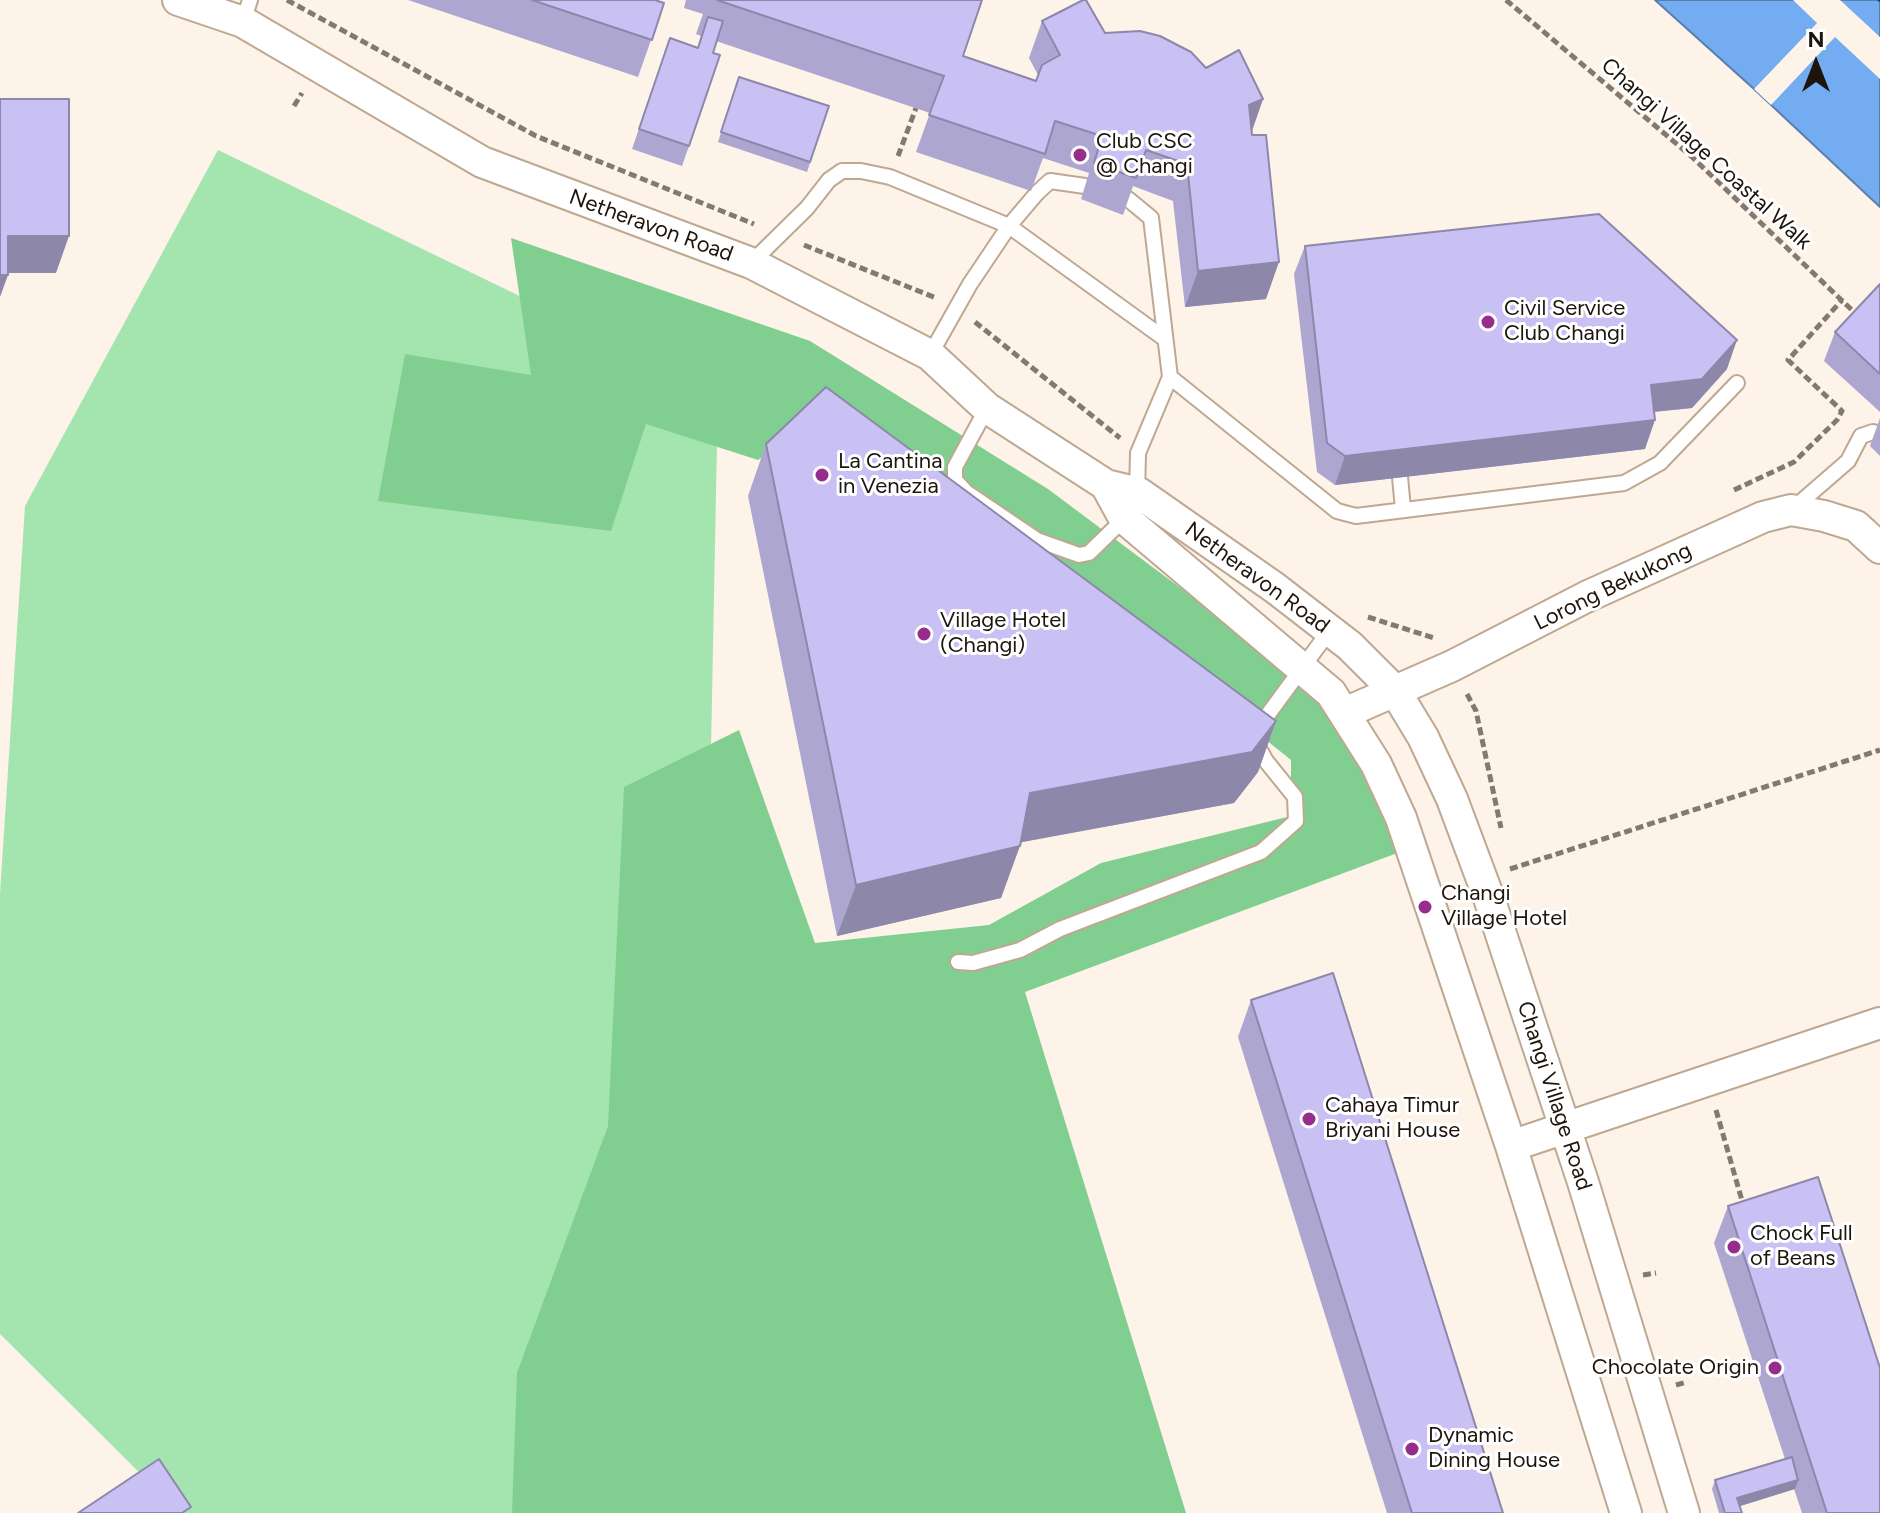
<!DOCTYPE html>
<style>
body{margin:0}
#map{position:relative;width:1880px;height:1513px;overflow:hidden;background:#fdf3e9;font-family:Figtree,sans-serif}
canvas{display:block}
.north{position:absolute;left:1776px;top:24px;width:80px;height:80px;-webkit-text-stroke:6px #fff;paint-order:stroke;rotate:0deg;font-size:22px;font-weight:700;line-height:32px;text-align:center;color:#1d140c}
.north::after{content:'';display:block;margin:auto;width:28px;height:36px;background:#1d140c;clip-path:polygon(50% 0,100% 100%,50% 72%,0 100%)}
</style>
<div id="map">
<canvas width="1880" height="1513"></canvas>
<div class="north">N</div>
</div>
<script>
const g = document.querySelector('canvas').getContext('2d');
g.lineJoin = 'round';
function paint(path, color) { g.fillStyle = color; g.fill(path, 'evenodd'); }
const toPath = rows => new Path2D(rows.map(r => 'M' + r).join(''));
function trace(path, color, width, dash) { g.strokeStyle = color; g.lineWidth = width; g.lineCap = dash ? 'butt' : 'round'; g.setLineDash(dash || []); g.stroke(path); }
function drawText(font, color, halo, rows, align = 'center') {
  g.font = font + ' Figtree,sans-serif'; g.lineWidth = 6; g.setLineDash([]); g.textBaseline = 'middle'; g.strokeStyle = halo; g.fillStyle = color; for (const [text, x, y, turn = 0] of rows) {
    g.save(); g.translate(x, y); g.rotate((+turn || 0) * Math.PI / 180); g.textAlign = isNaN(turn) ? turn : align; if (halo) g.strokeText(text, 0, 0); g.fillText(text, 0, 0); g.restore();
  }
}
const green = toPath([
 [218,150,718,392,696,1513,180,1513,0,1334,0,894,25,506]
]);
const forest = toPath([
 [511,238,810,341,1048,489,1305,681,1353,733,1400,852,1025,992,1186,1513,512,1513,517,1373,608,1126,624,787,739,730,815,943,989,925,1101,863,1291,816,1291,760,1004,529,825,414,758,460,646,424,611,531,378,501,405,354,531,375]
]);
const water = toPath([
 [1655,0,1880,0,1880,207,1754,89,1655,0]
]);
const pier = toPath([
 [1793,0,1840,0,1880,37,1880,79,1835,37,1771,105,1754,89,1817,23]
]);
const ferry = toPath([
 [1878,0,1880,1]
]);
const path = toPath([
 [287,0,536,136,754,224],
 [1506,0,1691,156,1856,314],
 [294,106,302,93],
 [898,156,916,108],
 [804,245,936,298],
 [975,322,1120,438],
 [1734,490,1794,462,1837,420,1842,411,1788,360,1842,300],
 [1368,617,1434,638],
 [1467,694,1476,711,1501,828],
 [1510,869,1880,750],
 [1716,1110,1743,1204],
 [1643,1275,1656,1273],
 [1676,1385,1687,1382]
]);
const lane = toPath([
 [243,22,250,0],
 [1128,199,1151,218,1170,377,1138,453,1137,496],
 [751,263,807,208,829,180,842,171,861,171,890,177,1009,226,1165,339],
 [930,355,970,284,1009,226,1037,193,1050,181,1085,186],
 [1170,377,1337,511,1356,516,1624,483,1660,463,1737,383],
 [987,408,955,467,955,480,966,492,1037,540,1079,555,1089,553,1125,518],
 [1400,477,1403,509],
 [1795,507,1848,461,1861,436,1873,432,1880,434],
 [958,962,973,963,1020,950,1060,929,1261,852,1296,821,1295,797,1266,761,1256,743,1261,724,1330,630]
]);
const street = toPath([
 [178,0,243,22,482,162,751,263,930,355,987,408,1106,485,1139,493,1275,588,1350,646,1395,691,1423,737,1452,799,1489,898,1583,1182,1684,1513],
 [1106,485,1124,518,1331,693,1376,764,1401,818,1511,1146,1626,1513],
 [1347,712,1452,666,1586,597,1763,517,1791,510,1824,516,1856,526,1880,548],
 [1511,1146,1880,1023]
]);
const wall = toPath([
 [408,0,655,0,664,3,638,77],
 [686,0,982,0,963,56,1036,80,1038,75,1029,58,1042,21,1105,33,1206,68,1263,99,1252,131,1266,299,1185,307,1173,201,1133,186,1123,215,1081,199,1089,173,1043,158,1031,191,916,152,930,113,716,41,689,146,682,166,632,149,670,38,698,48,701,36,696,34,703,14,684,8],
 [739,77,829,106,807,172,718,142],
 [1305,246,1727,369,1692,408,1654,412,1645,449,1335,485,1317,472,1294,274],
 [1880,284,1880,412,1824,361,1835,332],
 [1880,418,1880,456,1870,446],
 [766,444,1276,721,1258,772,1234,803,1020,842,1001,898,837,936,748,496],
 [1251,1000,1503,1513,1387,1513,1238,1037],
 [1728,1206,1880,1513,1802,1513,1794,1489,1740,1506,1742,1513,1719,1513,1712,1489,1715,1480,1785,1459,1714,1243]
]);
const shadedWall = toPath([
 [1263,99,1250,136,1249,105],
 [8,236,69,236,56,273,0,273],
 [1279,262,1266,299,1185,307,1198,271],
 [0,275,8,275,0,297],
 [1737,340,1727,369,1692,408,1641,413,1651,385],
 [1655,420,1645,449,1335,485,1345,456],
 [1276,721,1258,772,1234,803,1012,844,1030,793],
 [1020,846,1001,898,837,936,856,885],
 [1798,1480,1795,1489,1734,1508,1737,1498]
]);
const building = toPath([
 [532,0,655,0,664,3,652,40,532,0],
 [717,0,982,0,963,56,1036,81,1042,65,1060,55,1042,21,1083,0,1086,0,1105,33,1140,31,1160,36,1191,52,1206,68,1239,50,1263,99,1249,105,1252,135,1266,135,1279,262,1198,271,1187,164,1146,150,1136,178,1094,163,1102,136,1055,121,1045,154,929,115,944,76,717,0],
 [708,17,723,21,713,53,720,55,689,146,639,129,670,38,698,48,708,17],
 [739,77,829,106,810,162,721,132,739,77],
 [0,99,69,99,69,236,8,236,8,275,0,275,0,99],
 [1599,214,1737,340,1702,379,1651,385,1655,420,1345,456,1327,443,1305,246,1599,214],
 [1880,284,1880,374,1835,332,1880,284],
 [826,387,1276,721,1252,752,1030,793,1020,846,856,885,766,444,826,387],
 [1333,973,1503,1513,1412,1513,1251,1000,1333,973],
 [1818,1177,1880,1368,1880,1513,1827,1513,1728,1206,1818,1177],
 [1792,1457,1798,1480,1737,1498,1742,1513,1725,1513,1715,1480,1792,1457],
 [159,1459,191,1507,182,1513,78,1513,159,1459]
]);
const markers = [
 [1080,155,8,"#972c8d"],
 [1488,322,8,"#972c8d"],
 [822,475,8,"#972c8d"],
 [924,634,8,"#972c8d"],
 [1425,907,8,"#972c8d"],
 [1309,1119,8,"#972c8d"],
 [1734,1247,8,"#972c8d"],
 [1775,1368,8,"#972c8d"],
 [1412,1449,8,"#972c8d"]
];
const poiNames = [
 ["Club CSC",1096,142],
 ["@ Changi",1096,167],
 ["Civil Service",1504,309],
 ["Club Changi",1504,334],
 ["La Cantina",838,462],
 ["in Venezia",838,487],
 ["Village Hotel",940,621],
 ["(Changi)",940,646],
 ["Changi",1441,894],
 ["Village Hotel",1441,919],
 ["Cahaya Timur",1325,1106],
 ["Briyani House",1325,1131],
 ["Chock Full",1750,1234],
 ["of Beans",1750,1259],
 ["Chocolate Origin",1759,1368,"right"],
 ["Dynamic",1428,1436],
 ["Dining House",1428,1461]
];
const streetNames = [
 ["Changi Village Coastal Walk",1706,154,42],
 ["Netheravon Road",651,226,20],
 ["Netheravon Road",1257,578,36],
 ["Lorong Bekukong",1613,587,-26],
 ["Changi Village Road",1554,1096,72]
];
paint(green, '#a4e5af');
paint(forest, '#81cf90');
paint(water, '#73acf1');
trace(water, '#597eac', 2);
paint(pier, '#fdf3e9');
trace(ferry, '#143a66', 2, [10, 8]);
trace(lane, '#bfa891', 18);
trace(street, '#bfa891', 34);
trace(path, '#837971', 5, [8, 4]);
trace(lane, '#fff', 14);
trace(street, '#fff', 30);
paint(wall, '#ada6d1');
paint(shadedWall, '#8d87aa');
paint(building, '#c9c1f3');
trace(building, '#8d87aa', 2);
for (const [x, y, r, color] of markers) { const dot = new Path2D(); dot.arc(x, y, r, 0, 2 * Math.PI); g.fillStyle = color; g.fill(dot); trace(dot, '#fff', 3); }
drawText('22px', '#1d140c', '#fff', poiNames, 'left');
drawText('22px', '#1d140c', '#fff', streetNames);
</script>
